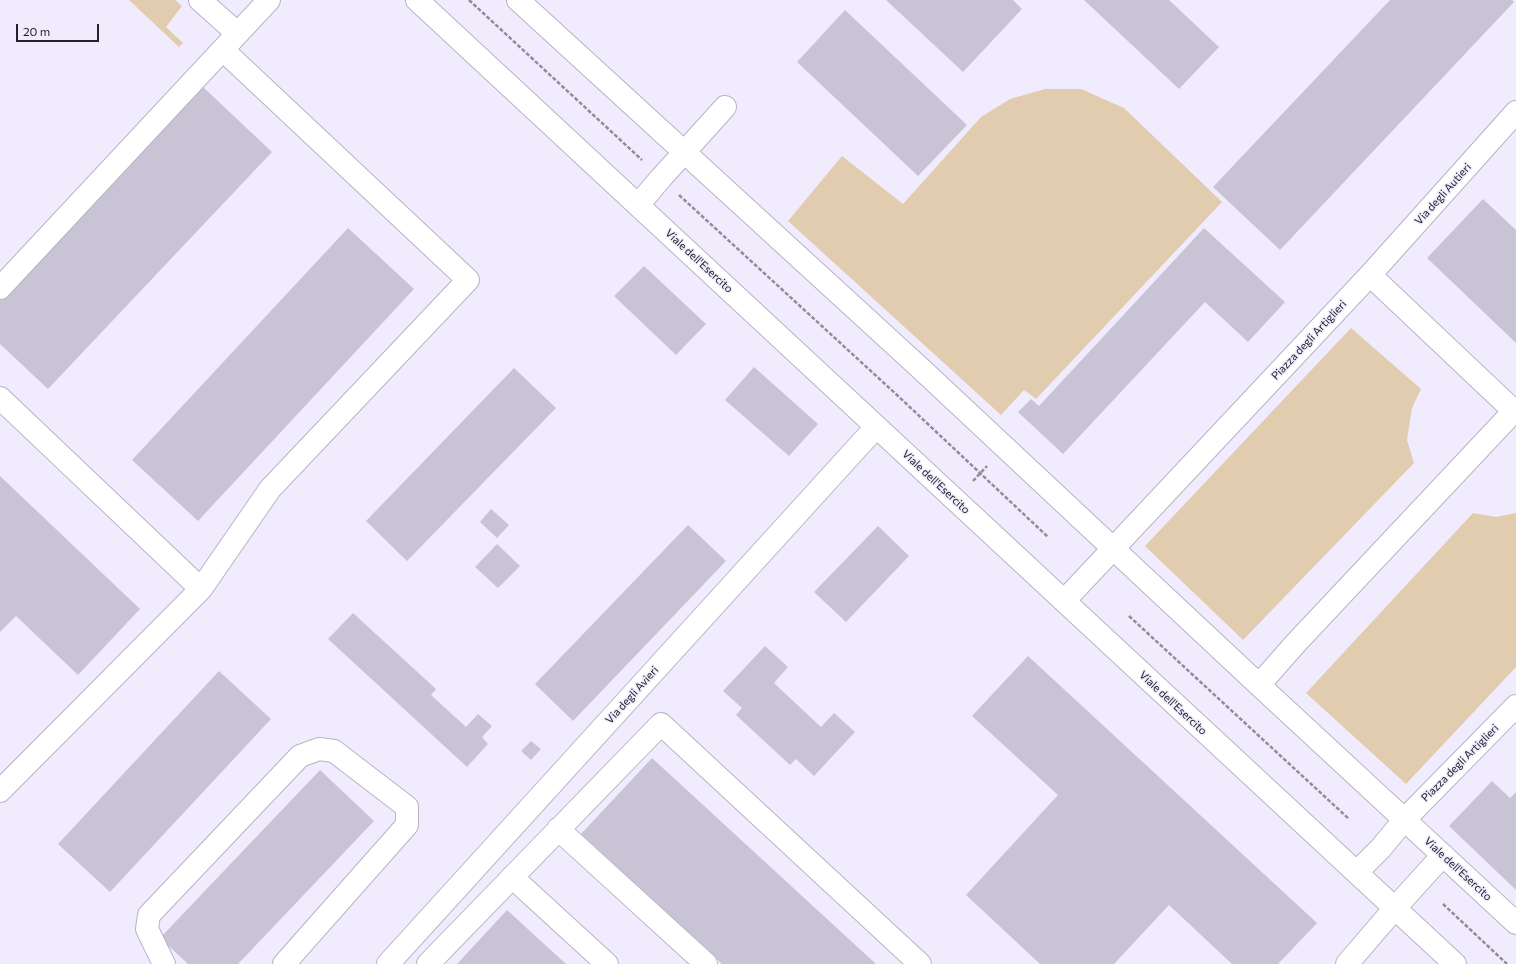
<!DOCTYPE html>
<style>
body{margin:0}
#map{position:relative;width:1516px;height:964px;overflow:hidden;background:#f1ebfe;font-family:Commissioner,sans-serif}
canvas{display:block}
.scale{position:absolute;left:16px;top:24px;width:83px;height:18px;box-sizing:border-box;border:2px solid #242128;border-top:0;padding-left:5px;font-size:12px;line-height:14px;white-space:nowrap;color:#242128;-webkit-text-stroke:3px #f1ebfe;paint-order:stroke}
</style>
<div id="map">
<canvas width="1516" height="964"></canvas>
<div class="scale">20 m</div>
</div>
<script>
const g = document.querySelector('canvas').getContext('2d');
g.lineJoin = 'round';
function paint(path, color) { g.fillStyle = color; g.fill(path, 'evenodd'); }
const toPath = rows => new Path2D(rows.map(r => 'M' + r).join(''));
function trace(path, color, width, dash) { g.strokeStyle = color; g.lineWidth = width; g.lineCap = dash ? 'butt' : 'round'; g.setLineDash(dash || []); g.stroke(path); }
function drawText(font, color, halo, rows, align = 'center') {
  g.font = font + ' Commissioner,sans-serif'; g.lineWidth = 3; g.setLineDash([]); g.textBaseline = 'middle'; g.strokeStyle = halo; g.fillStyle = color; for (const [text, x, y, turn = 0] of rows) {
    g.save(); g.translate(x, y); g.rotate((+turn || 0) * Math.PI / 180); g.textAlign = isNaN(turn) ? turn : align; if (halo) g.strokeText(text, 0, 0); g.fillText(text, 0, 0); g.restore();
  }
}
const green = toPath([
 [129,0,175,0,182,6,166,27,183,43,179,47],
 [1045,89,1081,89,1124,108,1222,202,1036,399,1024,390,1001,415,788,221,842,156,903,204,981,117,1010,99],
 [1351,328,1421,389,1412,408,1407,440,1414,463,1243,640,1145,546],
 [1473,513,1496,517,1516,513,1516,667,1406,784,1306,693]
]);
const building = toPath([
 [886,0,1013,0,1022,9,963,72],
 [1084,0,1169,0,1219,47,1179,89],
 [1390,0,1512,0,1514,2,1280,250,1213,187],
 [845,10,967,125,918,176,797,62],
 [202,86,272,152,48,389,0,344,0,300],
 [1483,199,1516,230,1516,343,1427,258],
 [348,228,414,289,198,521,132,460],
 [1204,228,1285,302,1248,342,1205,302,1063,454,1018,412,1031,399,1039,406],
 [644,266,706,324,676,355,614,296],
 [754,367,818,424,789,456,725,400],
 [514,368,556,408,407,561,366,521],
 [0,476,140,609,78,675,16,616,0,632],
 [491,509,509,525,497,538,480,522],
 [688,525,726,561,573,721,535,684],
 [878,526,909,556,846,622,814,592],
 [497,544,520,566,498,588,475,567],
 [353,613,436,689,431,695,466,727,478,714,492,726,482,737,488,744,467,767,328,639],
 [765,646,788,667,774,683,821,727,834,713,855,732,814,776,796,759,790,765,736,715,742,708,723,691],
 [1028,656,1317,923,1278,964,1232,964,1169,905,1114,964,1040,964,966,895,1058,795,972,716],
 [219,671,271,719,110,892,58,844],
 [531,741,541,749,531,760,521,751],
 [652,758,876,964,722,964,581,834],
 [320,770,374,821,238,964,188,964,160,938],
 [1492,781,1510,798,1516,792,1516,890,1449,826],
 [507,910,566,964,457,964]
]);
const path = toPath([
 [469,0,642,160],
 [679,195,897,395,1048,537],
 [973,481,987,466],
 [1129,616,1349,819],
 [1443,904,1507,964]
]);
const minor = toPath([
 [200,0,237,33],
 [417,0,1455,964],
 [518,0,918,366,1259,685,1516,923],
 [638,205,661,178,725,107],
 [1370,275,1516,413],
 [0,288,269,0],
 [0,398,201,589],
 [1064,601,1370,275,1516,112],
 [1259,685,1296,643,1514,411],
 [0,791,201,589,270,489,468,280,223,50],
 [558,829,706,964],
 [1357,872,1381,848,1404,820,1516,706],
 [512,877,607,964],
 [164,964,147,929,149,915,300,756,319,749,334,751,407,807,407,825,284,964],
 [388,964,876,427],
 [428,964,661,724,920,964],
 [1347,964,1395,908,1443,855]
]);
const streetNames = [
 ["Via degli Autieri",1443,194,-48],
 ["Viale dell'Esercito",699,261,43],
 ["Piazza degli Artiglieri",1309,340,-47],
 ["Viale dell'Esercito",936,482,43],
 ["Via degli Avieri",632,695,-48],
 ["Viale dell'Esercito",1173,703,43],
 ["Piazza degli Artiglieri",1460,763,-45],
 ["Viale dell'Esercito",1458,869,43]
];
paint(green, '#e2ccaf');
paint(building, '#c9c4d5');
trace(minor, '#b8b3c4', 24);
trace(path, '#918c99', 2.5, [4, 2]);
trace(minor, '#fff', 22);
drawText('11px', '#242128', '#f1ebfe', streetNames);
</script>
